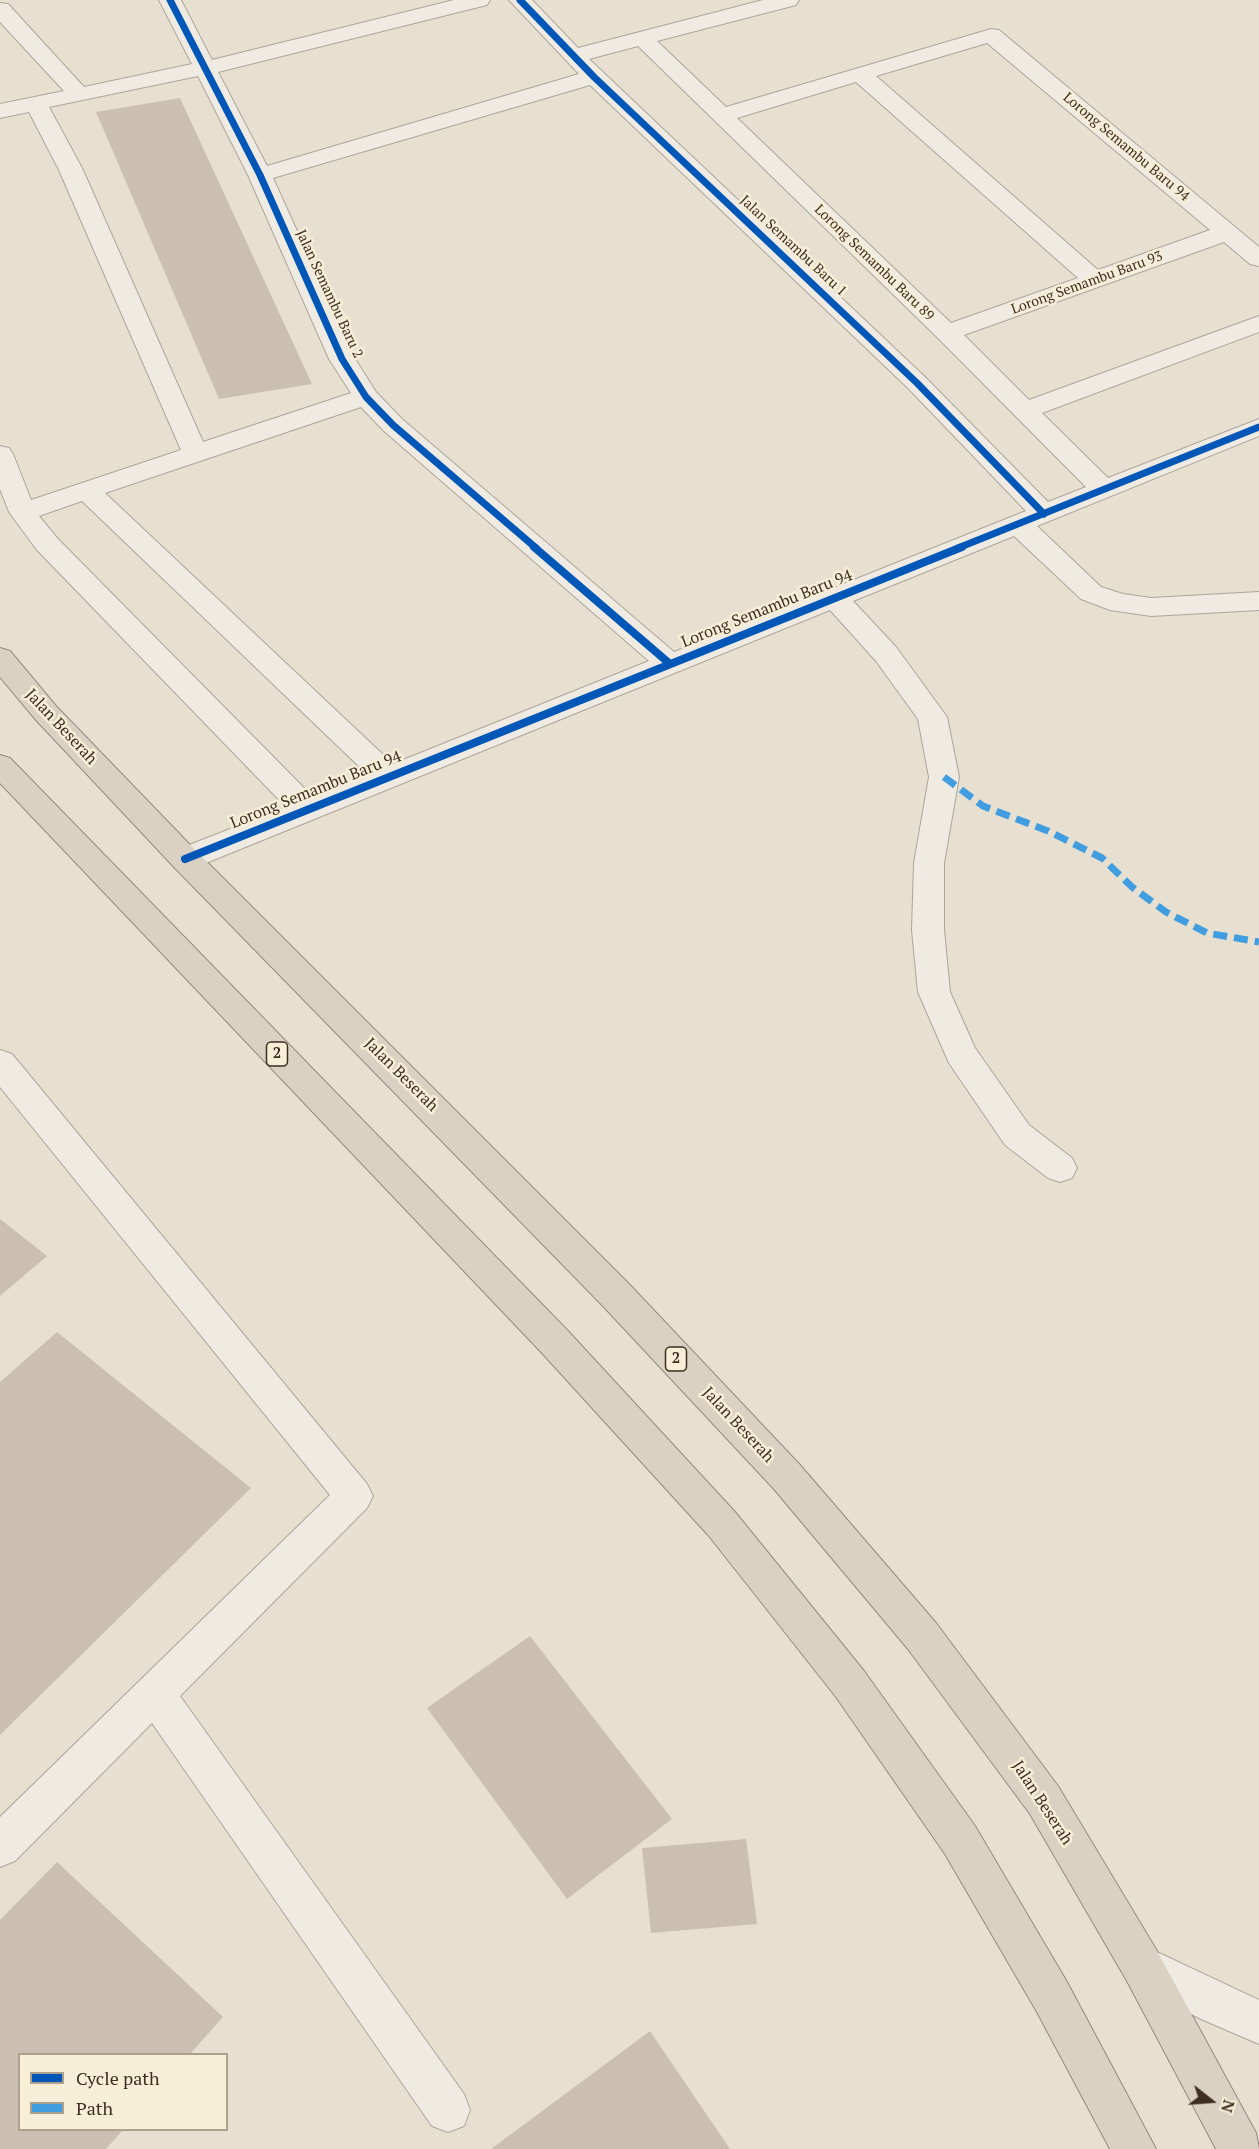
<!DOCTYPE html>
<style>
body{margin:0}
#map{position:relative;width:1259px;height:2149px;overflow:hidden;background:#e7e0d1;font-family:"PT Serif",serif}
canvas{display:block}
.legend{position:absolute;left:18px;top:2053px;width:210px;height:78px;box-sizing:border-box;background:#f7eed8;border:2px solid #ada18e;margin:0;padding:8px 10px;list-style:none;font-size:18px;color:#3d2e20}
.legend li{display:flex;align-items:center;gap:12px;height:30px}
.legend b{width:30px;border:2px solid #ada18e}
.north{position:absolute;left:1181px;top:2071px;width:60px;height:60px;-webkit-text-stroke:4px #f7eed8;paint-order:stroke;rotate:107deg;font-size:16px;font-weight:700;line-height:24px;text-align:center;color:#3d2e20}
.north::after{content:'';display:block;margin:auto;width:21px;height:27px;background:#3d2e20;clip-path:polygon(50% 0,100% 100%,50% 72%,0 100%)}
</style>
<div id="map">
<canvas width="1259" height="2149"></canvas>
<ul class="legend">
<li><b style="height:8px;background:#0057b8"></b>Cycle path</li>
<li><b style="height:8px;background:#3f9de0"></b>Path</li>
</ul>
<div class="north">N</div>
</div>
<script>
const g = document.querySelector('canvas').getContext('2d');
g.lineJoin = 'round';
function paint(path, color) { g.fillStyle = color; g.fill(path, 'evenodd'); }
const toPath = rows => new Path2D(rows.map(r => 'M' + r).join(''));
function trace(path, color, width, dash) { g.strokeStyle = color; g.lineWidth = width; g.lineCap = dash ? 'butt' : 'round'; g.setLineDash(dash || []); g.stroke(path); }
function drawText(font, color, halo, rows, align = 'center') {
  g.font = font + ' "PT Serif",serif'; g.lineWidth = 5; g.setLineDash([]); g.textBaseline = 'middle'; g.strokeStyle = halo; g.fillStyle = color; for (const [text, x, y, turn = 0] of rows) {
    g.save(); g.translate(x, y); g.rotate((+turn || 0) * Math.PI / 180); g.textAlign = isNaN(turn) ? turn : align; if (halo) g.strokeText(text, 0, 0); g.fillText(text, 0, 0); g.restore();
  }
}
const building = toPath([
 [180,98,312,384,219,399,96,112],
 [0,1219,47,1256,0,1296],
 [57,1332,251,1488,0,1735,0,1382],
 [530,1636,672,1819,567,1899,427,1708],
 [746,1839,757,1924,651,1933,642,1848],
 [57,1862,223,2017,190,2054,20,2054,20,2130,123,2130,106,2149,0,2149,0,1920],
 [650,2031,730,2149,491,2149]
]);
const minor = toPath([
 [159,0,181,0,212,60,454,0,490,0,487,5,218,72,267,166,579,74,509,0,532,0,578,48,763,0,799,0,796,5,657,41,726,107,991,29,999,30,1259,247,1259,266,1250,264,1224,242,964,335,1029,400,1259,316,1259,332,1042,413,1108,478,1259,419,1259,436,1037,526,1101,587,1123,594,1151,598,1259,592,1259,610,1151,616,1110,610,1081,599,1014,536,853,601,896,647,947,717,959,777,944,863,944,930,950,992,975,1048,1029,1125,1072,1158,1077,1168,1072,1178,1060,1182,1048,1178,1005,1145,949,1063,918,992,912,930,914,863,929,777,918,719,876,661,830,610,196,867,185,870,174,867,170,859,174,851,286,807,37,550,9,512,0,489,0,446,9,448,13,454,31,500,181,450,59,170,29,112,0,118,0,104,64,91,0,22,0,3,8,4,84,87,192,64,159,0],
 [987,43,1210,230,1098,270,876,76,987,43],
 [638,46,938,338,1086,487,1048,502,926,378,589,59,638,46],
 [198,76,248,175,329,359,351,393,203,442,83,170,49,107,198,76],
 [856,82,1078,278,951,323,737,118,856,82],
 [590,85,908,388,1026,511,674,652,402,419,376,392,355,359,273,178,590,85],
 [361,407,384,431,649,661,393,764,105,493,361,407],
 [82,501,367,774,312,796,57,538,39,516,82,501],
 [0,1050,12,1054,367,1484,373,1496,367,1508,180,1696,464,2094,470,2110,464,2126,448,2132,432,2126,152,1723,15,1861,0,1867,0,1817,330,1495,0,1087,0,1050],
 [1142,1945,1259,2000,1259,2044,1201,2019,1127,1981,1121,1966,1127,1951,1142,1945]
]);
const highway = toPath([
 [0,648,10,651,56,706,196,851,629,1284,800,1465,936,1623,1058,1786,1157,1951,1256,2133,1259,2149,1216,2149,1127,1981,1030,1814,908,1649,774,1489,603,1306,174,867,36,720,0,677,0,648],
 [0,755,10,758,568,1331,735,1512,864,1671,975,1826,1067,1982,1156,2149,1110,2149,1037,2012,945,1854,836,1697,709,1536,542,1353,0,783,0,755]
]);
const quiet = toPath([
 [944,777,983,806,1048,831,1102,858,1132,887,1166,912,1207,933,1259,942]
]);
const cyclewayFar1 = toPath([
 [170,0,260,175,342,359,366,397,393,425,536,548],
 [520,0,594,77,917,383,1044,514],
 [958,548,1259,427]
]);
const cycleway = toPath([
 [534,547,670,664],
 [185,859,962,547]
]);
const farStreetnames = [
 ["Lorong Semambu Baru 94",1126,147,40],
 ["Jalan Semambu Baru 1",793,246,43],
 ["Lorong Semambu Baru 89",874,263,44],
 ["Lorong Semambu Baru 93",1087,283,-20],
 ["Jalan Semambu Baru 2",329,294,65]
];
const shields = [
 [277,1054,21],
 [676,1359,21]
];
const shieldNames = [
 ["2",277,1054],
 ["2",676,1359]
];
const streetNames = [
 ["Lorong Semambu Baru 94",767,609,-22],
 ["Jalan Beserah",61,727,47],
 ["Lorong Semambu Baru 94",316,790,-22],
 ["Jalan Beserah",401,1075,45],
 ["Jalan Beserah",738,1425,47],
 ["Jalan Beserah",1042,1803,57]
];
paint(building, '#cbbfb2');
trace(minor, '#ada599', 2);
trace(highway, '#928b80', 2);
paint(minor, '#efebe3');
paint(highway, '#dad1c2');
trace(quiet, '#3f9de0', 7, [14, 7]);
trace(cyclewayFar1, '#0057b8', 7);
trace(cycleway, '#0057b8', 8);
drawText('14px', '#3d2e20', '#f7eed8', farStreetnames);
for (const [x, y, w] of shields) { const box = new Path2D(); box.roundRect(x - w / 2, y - 12, w, 24, 4.5); g.fillStyle = '#f7eed8'; g.fill(box); trace(box, '#3d2e20', 1.5); }
drawText('bold 15px', '#3d2e20', null, shieldNames);
drawText('16px', '#3d2e20', '#f7eed8', streetNames);
</script>
